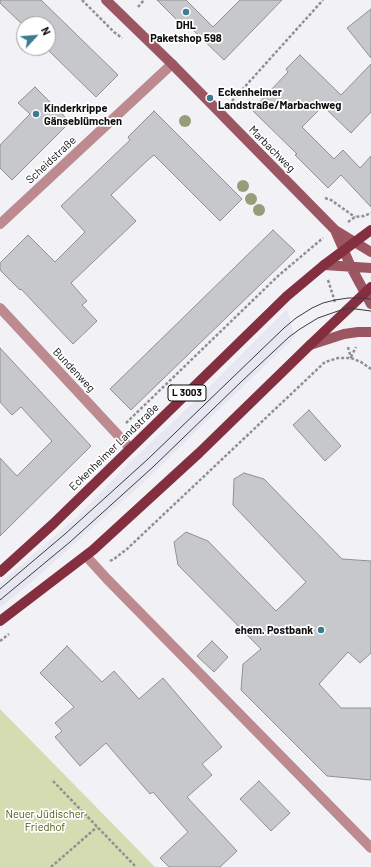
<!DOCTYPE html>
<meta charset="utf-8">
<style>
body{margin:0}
#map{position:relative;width:371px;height:867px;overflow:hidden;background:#f2f2f6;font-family:Barlow,sans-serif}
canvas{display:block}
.north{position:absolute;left:16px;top:16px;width:40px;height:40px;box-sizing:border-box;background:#fff;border:1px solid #9e9e9f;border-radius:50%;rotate:64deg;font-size:11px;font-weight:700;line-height:16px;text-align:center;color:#0d0d0e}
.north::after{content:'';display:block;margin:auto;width:14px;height:18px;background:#3e7b91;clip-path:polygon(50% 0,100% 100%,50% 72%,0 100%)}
</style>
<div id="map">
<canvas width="371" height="867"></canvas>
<div class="north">N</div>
</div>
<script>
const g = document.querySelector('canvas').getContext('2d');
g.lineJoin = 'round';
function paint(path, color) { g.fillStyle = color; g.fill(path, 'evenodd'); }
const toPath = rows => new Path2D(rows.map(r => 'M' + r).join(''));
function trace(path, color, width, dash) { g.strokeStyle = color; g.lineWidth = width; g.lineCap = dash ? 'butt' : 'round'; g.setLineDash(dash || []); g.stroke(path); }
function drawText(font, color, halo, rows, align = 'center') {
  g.font = font + ' Barlow,sans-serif'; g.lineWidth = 3.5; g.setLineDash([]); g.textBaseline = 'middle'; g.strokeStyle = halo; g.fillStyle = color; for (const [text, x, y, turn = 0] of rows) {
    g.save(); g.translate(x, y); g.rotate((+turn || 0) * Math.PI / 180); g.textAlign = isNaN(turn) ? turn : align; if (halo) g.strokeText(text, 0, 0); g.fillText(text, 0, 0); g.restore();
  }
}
const built = toPath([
 [287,309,295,337,210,418,145,481,36,578,0,608,0,583,78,516,130,462,195,401]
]);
const green = toPath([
 [0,709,155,867,0,867]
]);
const building = toPath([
 [0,0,41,0,118,75,96,97,46,48,48,48,48,24,24,24,24,26,0,3,0,0],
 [157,0,186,0,213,27,240,0,282,0,224,60,190,27,187,30,157,0],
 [371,9,371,58,347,28,371,9],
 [300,55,341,95,371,64,371,112,351,133,323,106,302,127,334,159,343,150,360,168,371,156,371,207,341,175,328,188,295,155,297,154,252,110,288,72,286,69,300,55],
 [35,87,70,122,12,180,0,168,0,145,30,114,18,103,35,87],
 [154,111,242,199,220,221,154,155,149,159,111,195,136,221,71,283,87,301,82,305,97,321,73,344,21,289,20,290,0,270,0,263,28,235,55,262,85,232,61,206,130,140,128,137,154,111],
 [273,230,295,251,131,410,110,389,273,230],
 [0,348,91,446,0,536,0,458,17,476,52,441,21,407,12,415,0,402,0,348],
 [309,410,341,446,325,461,293,425,309,410],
 [244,473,264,479,342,559,371,561,371,653,360,663,348,652,319,684,341,708,371,708,371,780,327,776,241,690,243,664,261,649,178,565,174,542,186,532,208,541,276,611,306,582,233,505,234,479,244,473],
 [212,641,228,657,214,672,197,656,212,641],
 [67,646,102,682,114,671,139,699,163,678,222,747,202,764,212,775,187,797,237,851,220,867,169,867,160,858,188,832,153,792,150,794,106,743,80,766,55,737,62,731,55,723,74,707,40,673,67,646],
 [259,781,290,813,271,831,240,799,259,781]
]);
const path = toPath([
 [82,0,114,32,122,38],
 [138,7,144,0],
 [232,101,323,0],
 [325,198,331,200,355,217],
 [348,222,355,217,364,216,371,213],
 [328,280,335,302],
 [348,347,351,358],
 [351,357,356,347],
 [126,423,278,276,323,238],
 [110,561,114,559,127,549,325,362,338,358,351,358,361,362,371,369],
 [0,641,9,634],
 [53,781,136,867],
 [51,867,97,827]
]);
const lane = toPath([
 [86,556,107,579,371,848]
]);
const street = toPath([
 [0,224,172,64],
 [0,308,130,448]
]);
const secondary = toPath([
 [106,0,172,64,335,230,371,252],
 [335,230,351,267,371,304],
 [324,265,371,268],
 [310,345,344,334,358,332,371,332]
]);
const primary = toPath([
 [0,572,53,524,287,296,324,265,371,230],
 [0,621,93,550,199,453,310,345,371,287]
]);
const tram = toPath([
 [0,589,65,534,148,459,284,328,296,318,312,308,323,303,335,300,348,298,360,298,371,299],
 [0,600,70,542,153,467,242,381,289,337,300,329,318,318,338,311,348,308,371,311]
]);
const trees = [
 [185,121],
 [243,186],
 [251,199],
 [259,210]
];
const markers = [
 [186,12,4,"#3e7b91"],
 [210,98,4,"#3e7b91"],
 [36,114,4,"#3e7b91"],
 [321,630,4,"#3e7b91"]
];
const shields = [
 [187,393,38]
];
const shieldNames = [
 ["L 3003",187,393]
];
const poiNames = [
 ["DHL",186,25,"center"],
 ["Paketshop 598",186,38,"center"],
 ["Eckenheimer",218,92],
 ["Landstraße/Marbachweg",218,105],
 ["Kinderkrippe",44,108],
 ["Gänseblümchen",44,121],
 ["ehem. Postbank",313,630,"right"]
];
const streetNames = [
 ["Marbachweg",272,149,45],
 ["Scheidstraße",51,160,-43],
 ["Bundenweg",74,370,47],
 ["Eckenheimer Landstraße",114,447,-44]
];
const parkNames = [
 ["Neuer Jüdischer",45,814],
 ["Friedhof",45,827]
];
paint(built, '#e7e7f2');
paint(green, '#d6dcb1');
paint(building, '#c7c8cb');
trace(building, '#909093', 1);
trace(path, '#909093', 2.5, [3, 2]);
trace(lane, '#bc8a8f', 10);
trace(street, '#bc8a8f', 10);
trace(secondary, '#9c5661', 10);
trace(primary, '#842f40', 10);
trace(tram, '#3b3b3d', 1);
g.fillStyle = '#999c7a';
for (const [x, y] of trees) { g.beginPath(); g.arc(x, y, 6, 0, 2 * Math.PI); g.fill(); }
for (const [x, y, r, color] of markers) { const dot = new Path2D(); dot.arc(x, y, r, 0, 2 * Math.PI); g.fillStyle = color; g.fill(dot); trace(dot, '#fff', 1.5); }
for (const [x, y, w] of shields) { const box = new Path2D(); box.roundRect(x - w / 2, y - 8, w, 16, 3); g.fillStyle = '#fff'; g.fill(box); trace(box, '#0d0d0e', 1); }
drawText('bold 10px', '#0d0d0e', null, shieldNames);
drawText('bold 11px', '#0d0d0e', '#fff', poiNames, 'left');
drawText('11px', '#0d0d0e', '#fff', streetNames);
drawText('11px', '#515615', '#fff', parkNames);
</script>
